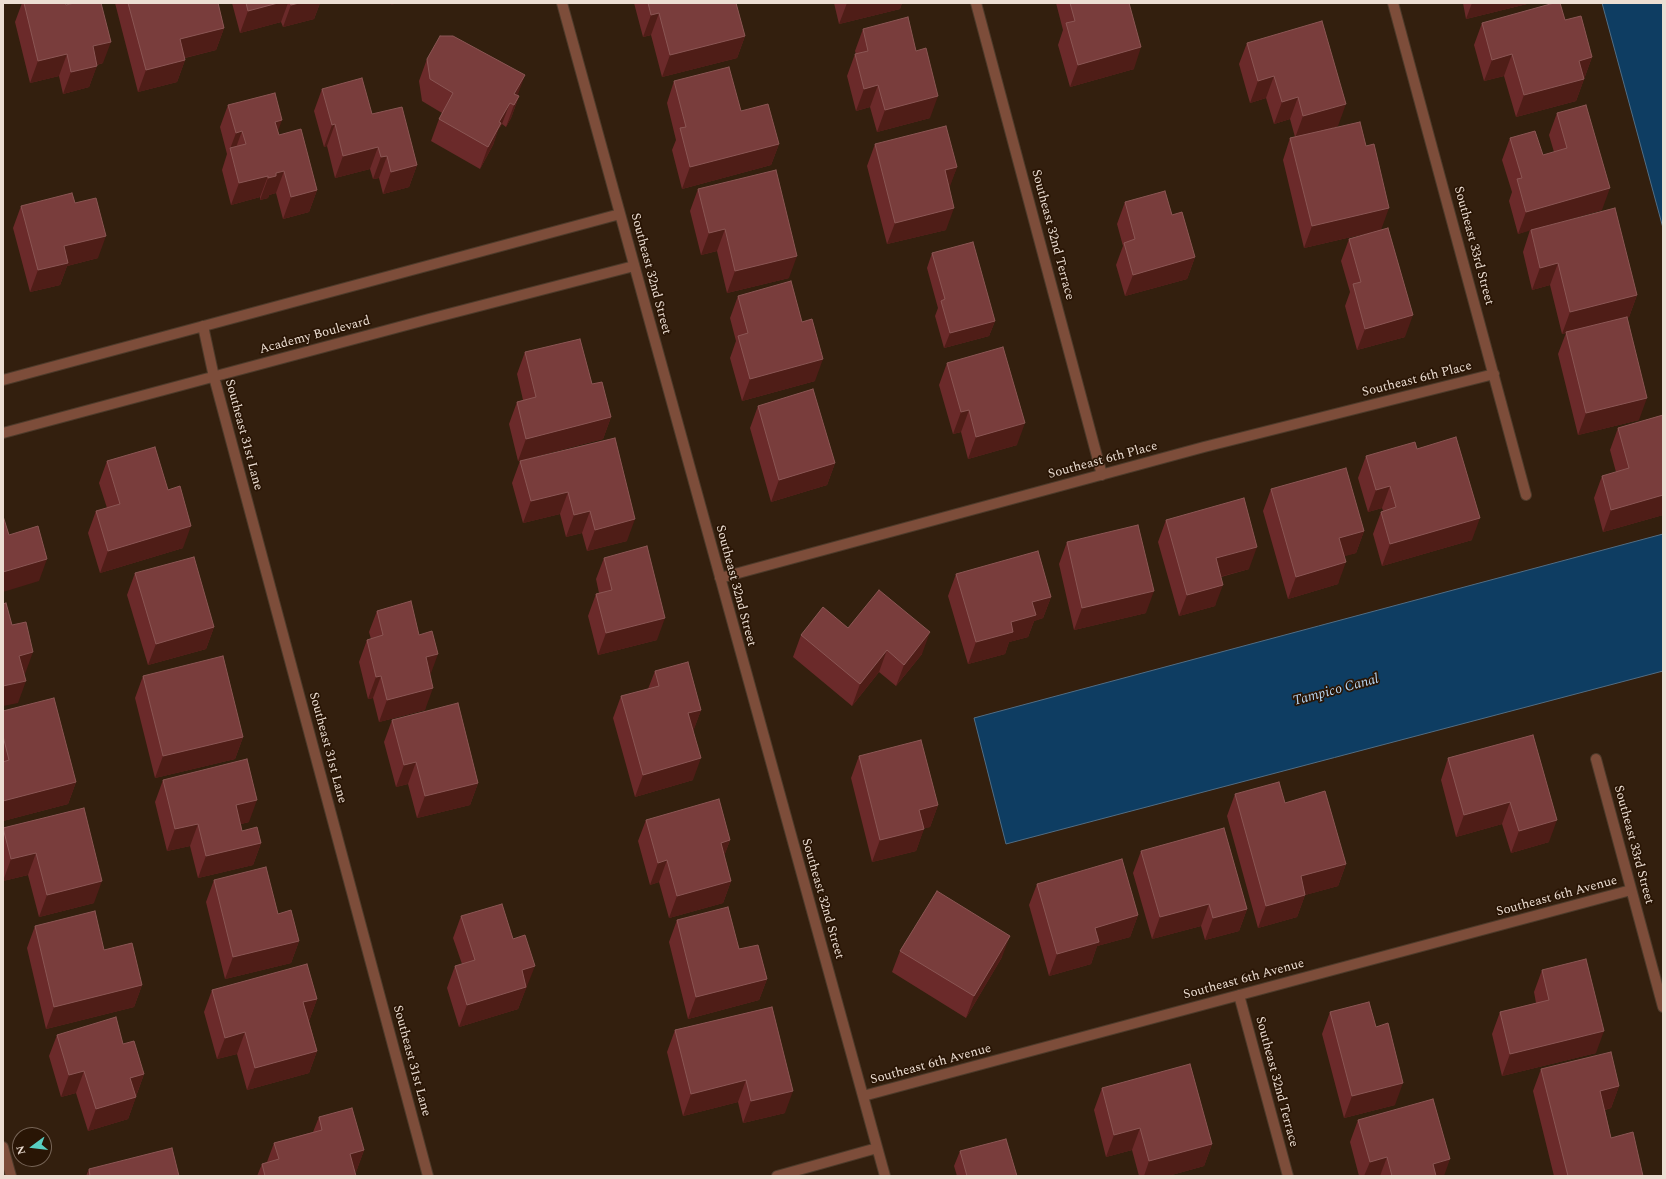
<!DOCTYPE html>
<style>
body{margin:0}
#map{position:relative;width:1666px;height:1179px;overflow:hidden;background:#331f0e;font-family:Spectral,serif}
canvas{display:block}
.frame{position:absolute;inset:0;border:4px solid #ecded3;pointer-events:none}
.north{position:absolute;left:12px;top:1127px;width:40px;height:40px;box-sizing:border-box;background:#291505;border:1px solid #776557;border-radius:50%;rotate:255deg;font-size:11px;font-weight:700;line-height:16px;text-align:center;color:#ecded3}
.north::after{content:'';display:block;margin:auto;width:14px;height:18px;background:#58cec1;clip-path:polygon(50% 0,100% 100%,50% 72%,0 100%)}
</style>
<div id="map">
<canvas width="1666" height="1179"></canvas>
<div class="frame"></div>
<div class="north">N</div>
</div>
<script>
const g = document.querySelector('canvas').getContext('2d');
g.lineJoin = 'round';
function paint(path, color) { g.fillStyle = color; g.fill(path, 'evenodd'); }
const toPath = rows => new Path2D(rows.map(r => 'M' + r).join(''));
function trace(path, color, width, dash) { g.strokeStyle = color; g.lineWidth = width; g.lineCap = dash ? 'butt' : 'round'; g.setLineDash(dash || []); g.stroke(path); }
function drawText(font, color, halo, rows, align = 'center') {
  g.font = font + ' Spectral,serif'; g.lineWidth = 3.5; g.setLineDash([]); g.textBaseline = 'middle'; g.strokeStyle = halo; g.fillStyle = color; for (const [text, x, y, turn = 0] of rows) {
    g.save(); g.translate(x, y); g.rotate((+turn || 0) * Math.PI / 180); g.textAlign = isNaN(turn) ? turn : align; if (halo) g.strokeText(text, 0, 0); g.fillText(text, 0, 0); g.restore();
  }
}
const water = toPath([
 [1602,3,1663,3,1663,228,1602,3],
 [1663,534,1663,671,1006,844,974,718,1663,534]
]);
const minor = toPath([
 [562,3,885,1176],
 [976,3,1102,475],
 [1393,3,1526,495],
 [203,326,214,377,428,1176],
 [3,380,620,214],
 [3,433,429,319,634,266],
 [720,578,1204,447,1494,374],
 [1596,759,1663,1007],
 [1239,995,1288,1176],
 [863,1096,1631,890],
 [3,1147,11,1176],
 [777,1176,877,1148]
]);
const wall = toPath([
 [22,3,65,3,66,5,103,63,97,65,89,87,63,94,59,76,30,83,15,22],
 [115,3,218,3,224,28,216,50,185,58,185,60,177,82,138,92],
 [232,3,320,3,314,19,283,27,281,22,240,33],
 [634,3,736,3,745,36,737,58,662,77,651,35,643,37],
 [834,3,902,3,900,9,839,24],
 [1056,3,1129,3,1134,69,1070,87,1058,45,1063,30],
 [1463,3,1531,3,1466,19],
 [1565,20,1592,57,1576,101,1516,117,1504,76,1484,81,1474,45,1482,23],
 [863,29,930,118,877,132,870,107,856,111,847,76,855,54,856,54,855,51],
 [1247,43,1338,126,1329,129,1381,230,1405,337,1357,350,1345,306,1350,292,1341,261,1349,239,1377,231,1304,248,1283,160,1290,138,1295,137,1290,119,1274,124,1266,98,1250,103,1239,64],
 [427,59,519,96,511,118,506,127,502,124,498,130,493,145,480,169,431,141,439,119,442,113,422,101,419,81],
 [674,81,741,111,779,144,771,165,682,189,672,150,676,140,667,103],
 [322,89,372,114,417,165,409,187,383,194,379,178,373,179,370,169,335,178,327,146,324,147,314,111],
 [228,105,278,132,279,135,317,190,309,212,283,219,276,193,269,195,268,198,260,200,260,197,231,205,222,170,227,154,220,127],
 [1557,113,1602,210,1545,226,1637,295,1629,317,1627,318,1639,420,1578,435,1558,354,1566,333,1562,334,1550,285,1532,290,1523,252,1530,230,1518,234,1509,201,1512,192,1502,160,1510,138,1543,155,1554,152,1549,135],
 [875,144,957,167,949,187,946,230,887,244,867,166],
 [698,189,789,278,727,293,717,251,701,255,690,211],
 [1125,202,1172,215,1195,257,1187,279,1125,296,1116,265,1123,246,1117,224],
 [75,203,98,258,67,266,60,285,30,292,13,228,21,206],
 [932,253,995,321,989,336,944,348,935,316,938,308,927,268],
 [738,296,815,381,742,401,730,358,736,341,730,318],
 [525,352,592,384,611,417,603,439,518,461,509,424,517,402,523,400,517,374],
 [947,363,1017,445,968,459,961,432,953,434,939,385],
 [758,406,835,463,827,485,771,502,750,428],
 [1663,415,1663,515,1603,532,1594,498,1602,476,1616,472,1610,450,1618,428],
 [615,438,627,541,587,551,582,533,566,537,560,514,523,523,512,483,520,461],
 [1417,449,1472,540,1382,566,1373,534,1381,512,1383,511,1382,508,1368,512,1358,478,1366,456],
 [107,461,183,548,100,573,88,533,96,511,107,508,99,483],
 [1271,489,1364,531,1356,553,1344,556,1338,584,1288,599,1263,511],
 [1166,520,1249,569,1221,577,1215,606,1179,616,1158,542],
 [1067,542,1146,613,1074,630,1059,564],
 [604,558,657,640,598,655,588,616,596,594,599,593,596,579],
 [135,573,214,627,206,649,148,665,127,595],
 [956,574,1051,597,1043,618,1034,621,1028,637,1009,642,1005,654,968,664,948,596],
 [377,611,430,675,425,710,379,722,373,698,368,699,359,662,367,640,371,639,369,632],
 [848,628,922,654,896,686,879,672,852,706,793,657,801,635],
 [655,671,701,710,693,731,693,780,635,797,613,718,621,696,648,689],
 [143,676,243,737,235,759,155,778,135,698],
 [3,711,76,782,68,804,3,821],
 [392,720,478,783,470,805,417,818,408,784,396,787,384,742],
 [1533,735,1549,842,1511,853,1502,824,1456,837,1441,780,1448,758],
 [859,756,938,805,930,827,924,828,916,851,872,862,851,778],
 [163,780,249,822,241,824,242,831,261,843,253,865,198,878,190,846,167,851,155,802],
 [1235,794,1285,803,1346,864,1338,886,1305,895,1297,917,1258,928,1227,816],
 [84,808,94,903,39,917,28,875,3,881,3,828],
 [646,820,730,840,724,856,731,881,723,903,669,918,659,882,650,885,638,841],
 [1141,851,1247,909,1239,931,1205,940,1201,926,1152,939,1133,873],
 [214,880,278,914,299,941,291,963,225,979,206,902],
 [1037,884,1138,915,1130,937,1097,946,1091,964,1049,976,1029,905],
 [461,916,527,988,526,988,518,1009,459,1027,447,988,455,966,462,964,453,938],
 [677,920,767,979,759,1000,688,1019,669,942],
 [35,926,104,950,142,985,134,1007,46,1029,27,948],
 [900,951,1002,957,966,1018,892,972],
 [1542,970,1596,1053,1502,1076,1492,1034,1500,1012,1536,1003,1534,992],
 [212,990,317,999,309,1021,317,1051,309,1073,247,1090,237,1054,217,1059,204,1012],
 [772,1007,785,1113,743,1123,738,1102,683,1116,667,1052,675,1030],
 [1330,1012,1395,1105,1344,1118,1322,1034],
 [57,1035,123,1044,144,1074,128,1119,88,1131,76,1093,61,1097,49,1056],
 [1541,1069,1619,1086,1611,1108,1605,1110,1611,1138,1643,1176,1554,1176,1533,1091],
 [1102,1088,1212,1144,1204,1166,1168,1176,1139,1176,1132,1150,1106,1157,1094,1110],
 [319,1117,364,1150,356,1172,355,1172,356,1176,257,1176,262,1164,267,1162,274,1143,313,1132],
 [1358,1120,1444,1176,1359,1176,1350,1142],
 [960,1151,1017,1176,957,1176,954,1166],
 [89,1169,179,1176,86,1176]
]);
const shadedWall = toPath([
 [278,3,288,3,281,22,240,33,248,11],
 [299,3,320,3,314,19,283,27,291,5],
 [392,3,398,3,391,5],
 [847,3,902,3,900,9,839,24],
 [1472,3,1531,3,1466,19],
 [659,13,651,35,643,37,651,15],
 [224,28,216,50,172,61,180,39],
 [745,36,737,58,662,77,670,55],
 [111,42,103,63,85,68,93,46],
 [1141,47,1134,69,1070,87,1078,65],
 [67,54,59,76,30,83,38,61],
 [1512,54,1504,76,1484,81,1492,60],
 [1592,57,1576,101,1516,117,1524,95,1579,61],
 [185,60,177,82,138,92,146,70],
 [97,66,89,87,63,94,71,72],
 [525,75,517,97,514,94],
 [1274,76,1266,98,1250,103,1258,81],
 [878,85,870,107,856,111,864,89],
 [519,96,511,118,506,127,514,105],
 [938,96,930,118,877,132,885,110],
 [1298,97,1290,119,1274,124,1282,102],
 [510,103,502,124,498,130,493,145,480,169,488,147,499,122],
 [1346,104,1338,126,1295,138,1303,116],
 [282,120,274,142,275,122],
 [335,124,327,146,324,147,332,125],
 [242,131,234,153,230,149,236,133],
 [779,144,771,165,682,189,690,167],
 [378,147,370,169,335,178,343,156],
 [387,156,379,178,373,179,381,157],
 [417,165,409,187,383,194,391,172],
 [957,167,949,189,945,170],
 [284,171,276,193,269,195,268,198,260,200,268,178,276,173],
 [268,176,260,197,231,205,239,183],
 [1610,188,1602,210,1518,234,1526,212],
 [317,190,309,212,283,219,291,197],
 [954,208,946,230,887,244,895,223],
 [1389,208,1381,230,1304,248,1312,226],
 [725,229,717,251,701,255,709,233],
 [106,236,98,258,67,266,60,285,30,292,38,270,64,246],
 [797,256,789,278,727,293,735,271],
 [1195,257,1187,279,1125,296,1133,275],
 [1558,263,1550,285,1532,290,1540,268],
 [1637,295,1629,317,1566,333,1566,332,1566,333,1562,334,1570,312],
 [1413,315,1405,337,1357,350,1365,329],
 [995,321,989,336,944,348,950,333],
 [823,359,815,381,742,401,750,379],
 [1647,398,1639,420,1578,435,1586,413],
 [969,410,961,432,953,434,961,412],
 [611,417,603,439,518,461,526,439],
 [1025,423,1017,445,968,459,976,437],
 [835,463,827,485,771,502,779,480],
 [1390,486,1382,508,1368,512,1376,490],
 [568,492,560,514,523,523,531,501],
 [1663,495,1663,515,1603,532,1611,510],
 [590,511,582,533,566,537,574,515],
 [1480,518,1472,540,1382,566,1390,544],
 [635,519,627,541,587,551,595,530],
 [191,526,183,548,100,573,108,551],
 [1364,531,1356,553,1331,560,1339,538],
 [1257,547,1249,569,1208,580,1216,558],
 [47,559,39,581,3,592,3,572],
 [1346,562,1338,584,1288,599,1296,577],
 [1223,585,1215,606,1179,616,1187,595],
 [1154,591,1146,613,1074,630,1082,608],
 [1051,597,1043,618,1034,621,1028,637,1009,642,1005,654,968,664,976,642,1011,622,1032,602],
 [665,618,657,640,598,655,606,633],
 [214,627,206,649,148,665,156,644],
 [930,632,922,654,896,686,904,665],
 [887,650,879,672,852,706,860,684],
 [33,652,25,674,11,678,19,656],
 [438,654,430,676,426,657],
 [381,676,373,698,368,699,376,677],
 [26,681,18,703,3,706,3,686],
 [433,688,425,710,379,722,387,700],
 [701,710,693,732,688,713],
 [243,737,235,759,155,778,163,756],
 [701,758,693,780,635,797,643,775],
 [416,762,408,784,396,787,404,765],
 [76,782,68,804,3,821,3,801],
 [478,783,470,805,417,818,425,796],
 [257,800,249,822,228,827,236,805],
 [1510,802,1502,824,1456,837,1464,815],
 [938,805,930,827,911,832,919,810],
 [1557,820,1549,842,1511,853,1519,831],
 [198,824,190,846,167,851,175,829],
 [924,829,916,851,872,862,880,840],
 [730,840,722,862,721,843],
 [261,843,253,865,198,878,206,856],
 [36,853,28,875,3,881,11,859],
 [667,860,659,882,650,885,658,863],
 [1346,864,1338,886,1305,895,1297,917,1258,928,1266,906,1301,876],
 [102,881,94,903,39,917,47,895],
 [731,881,723,903,669,918,677,896],
 [1209,904,1201,926,1152,939,1160,917],
 [1247,909,1239,931,1205,940,1213,918],
 [1138,915,1130,937,1097,946,1091,964,1049,976,1057,954,1095,928],
 [1010,936,1002,957,966,1018,974,996],
 [299,941,291,963,225,979,233,957],
 [535,966,518,1009,459,1027,467,1005,522,970],
 [767,979,759,1000,688,1019,696,997],
 [142,985,134,1007,46,1029,54,1007],
 [317,999,309,1021,303,1002],
 [1604,1031,1596,1053,1502,1076,1510,1054],
 [245,1032,237,1054,217,1059,225,1038],
 [317,1051,309,1073,247,1090,255,1068],
 [84,1071,76,1093,61,1097,69,1075],
 [144,1074,136,1096,130,1078],
 [746,1080,738,1102,683,1116,691,1094],
 [1403,1083,1395,1105,1344,1118,1352,1096],
 [1619,1086,1611,1108,1592,1113,1600,1091],
 [793,1091,785,1113,743,1123,751,1101],
 [136,1097,128,1119,88,1131,96,1109],
 [1140,1128,1132,1150,1106,1157,1114,1135],
 [1212,1144,1204,1166,1168,1176,1144,1176,1149,1161],
 [364,1150,356,1172,342,1176,350,1154],
 [1387,1157,1380,1176,1364,1176,1370,1162],
 [1450,1159,1444,1176,1429,1176,1433,1164]
]);
const building = toPath([
 [24,3,65,3,66,5,74,3,101,3,111,42,93,46,97,66,71,72,67,54,38,61,24,3],
 [128,3,218,3,224,28,180,39,185,60,146,70,128,3],
 [246,3,278,3,248,11,246,3],
 [290,3,299,3,291,5,290,3],
 [648,3,736,3,745,36,670,55,659,13,651,15,648,3],
 [1070,3,1129,3,1141,47,1078,65,1066,23,1075,21,1070,3],
 [1554,3,1560,3,1565,20,1581,16,1592,57,1579,61,1584,79,1524,95,1512,54,1492,60,1482,23,1554,3],
 [908,17,916,51,926,48,938,96,885,110,878,85,864,89,855,54,868,51,863,29,908,17],
 [1322,21,1346,104,1303,116,1298,97,1282,102,1274,76,1258,81,1247,43,1322,21],
 [440,36,453,36,525,75,514,94,519,96,514,105,510,103,499,122,501,123,488,147,439,119,453,93,430,79,427,59,440,36],
 [729,67,741,111,768,104,779,144,690,167,680,128,686,127,674,81,729,67],
 [362,78,372,114,402,107,417,165,391,172,387,156,381,157,378,147,343,156,335,124,332,125,322,89,362,78],
 [275,93,282,120,275,122,279,135,301,129,317,190,291,197,284,171,276,173,276,176,268,178,268,176,239,183,230,148,246,144,242,131,236,133,228,105,275,93],
 [1586,105,1610,188,1526,212,1517,179,1522,178,1510,138,1535,131,1543,155,1567,148,1557,113,1586,105],
 [1360,122,1366,146,1374,144,1389,208,1312,226,1290,138,1360,122],
 [946,126,957,167,945,170,954,208,895,223,875,144,946,126],
 [776,170,797,256,735,271,725,229,709,233,698,189,776,170],
 [1165,191,1172,215,1182,212,1195,257,1133,275,1124,243,1135,239,1125,202,1165,191],
 [72,193,75,203,96,198,106,236,64,246,68,263,38,270,21,206,72,193],
 [1615,208,1637,295,1570,312,1558,263,1540,268,1531,230,1615,208],
 [1388,228,1413,315,1365,329,1353,284,1361,282,1349,239,1388,228],
 [973,242,995,321,950,333,941,301,945,299,932,253,973,242],
 [791,281,802,322,812,319,823,359,750,379,738,336,748,333,738,296,791,281],
 [1627,317,1647,398,1586,413,1566,332,1627,317],
 [580,339,592,384,602,382,611,417,526,439,517,402,536,397,525,352,580,339],
 [1003,347,1025,423,976,437,969,410,961,412,947,363,1003,347],
 [813,389,835,463,779,480,758,406,813,389],
 [1663,415,1663,495,1611,510,1602,476,1629,468,1618,428,1663,415],
 [1456,437,1480,518,1390,544,1381,512,1396,507,1390,486,1376,490,1366,456,1415,442,1417,449,1456,437],
 [615,438,635,519,595,530,590,511,574,515,568,492,531,501,520,461,615,438],
 [155,447,168,490,180,486,191,526,108,551,96,511,120,504,107,461,155,447],
 [1346,468,1364,531,1339,538,1346,562,1296,577,1271,489,1346,468],
 [1244,498,1257,547,1216,558,1223,585,1187,595,1166,520,1244,498],
 [3,516,9,535,38,526,47,559,3,572,3,516],
 [1138,525,1154,591,1082,608,1067,542,1138,525],
 [647,546,665,618,606,633,596,594,612,590,604,558,647,546],
 [1038,551,1051,597,1032,602,1036,615,1011,622,1013,632,976,642,956,574,1038,551],
 [194,557,214,627,156,644,135,573,194,557],
 [879,590,930,632,904,665,887,650,860,684,801,635,823,607,848,628,879,590],
 [411,601,419,635,432,631,438,654,426,657,433,688,387,700,381,676,376,677,367,640,383,635,377,611,411,601],
 [6,603,12,625,26,622,33,652,19,656,26,681,3,686,3,604,6,603],
 [223,656,243,737,163,756,143,676,223,656],
 [688,662,701,710,688,713,701,758,643,775,621,696,659,686,655,671,688,662],
 [54,698,76,782,3,801,3,762,9,760,3,736,3,711,54,698],
 [458,703,478,783,425,796,416,762,404,765,392,720,458,703],
 [1533,735,1557,820,1519,831,1510,802,1464,815,1448,758,1533,735],
 [921,740,938,805,919,810,924,829,880,840,859,756,921,740],
 [247,759,257,800,236,805,242,831,257,827,261,843,206,856,198,824,175,829,163,780,247,759],
 [1279,782,1285,803,1325,791,1346,864,1301,876,1305,895,1266,906,1235,794,1279,782],
 [719,799,730,840,721,843,731,881,677,896,667,860,658,863,646,820,719,799],
 [84,808,102,881,47,895,36,853,11,859,3,828,84,808],
 [1224,828,1247,909,1213,918,1209,904,1160,917,1141,851,1224,828],
 [1122,859,1138,915,1095,928,1099,942,1057,954,1037,884,1122,859],
 [266,867,278,914,291,910,299,941,233,957,214,880,266,867],
 [937,891,1010,936,974,996,900,951,937,891],
 [502,904,513,939,525,935,535,966,522,970,526,987,467,1005,455,966,475,960,461,916,502,904],
 [728,907,739,949,758,945,767,979,696,997,677,920,728,907],
 [95,911,104,950,132,943,142,985,54,1007,35,926,95,911],
 [1586,959,1604,1031,1510,1054,1500,1012,1549,1000,1542,970,1586,959],
 [307,964,317,999,303,1002,317,1051,255,1068,245,1032,225,1038,212,990,307,964],
 [1369,1002,1376,1027,1388,1023,1403,1083,1352,1096,1330,1012,1369,1002],
 [772,1007,793,1091,751,1101,746,1080,691,1094,675,1030,772,1007],
 [116,1017,123,1044,134,1041,144,1074,130,1078,136,1097,96,1109,84,1071,69,1075,57,1035,116,1017],
 [1611,1052,1619,1086,1600,1091,1611,1138,1633,1132,1643,1176,1568,1176,1541,1069,1611,1052],
 [1190,1064,1212,1144,1149,1161,1140,1128,1114,1135,1102,1088,1190,1064],
 [1433,1099,1450,1159,1433,1164,1436,1176,1392,1176,1387,1157,1370,1162,1358,1120,1433,1099],
 [352,1108,364,1150,350,1154,356,1176,265,1176,262,1164,279,1159,274,1143,322,1130,319,1117,352,1108],
 [1006,1139,1017,1176,967,1176,960,1151,1006,1139],
 [172,1148,179,1176,90,1176,89,1169,172,1148]
]);
const streetNames = [
 ["Southeast 32nd Terrace",1052,235,75],
 ["Southeast 33rd Street",1473,246,75],
 ["Southeast 32nd Street",650,274,75],
 ["Academy Boulevard",315,336,-15],
 ["Southeast 6th Place",1417,380,-14],
 ["Southeast 31st Lane",243,435,75],
 ["Southeast 6th Place",1103,461,-15],
 ["Southeast 32nd Street",735,586,75],
 ["Southeast 31st Lane",327,748,75],
 ["Southeast 33rd Street",1633,845,75],
 ["Southeast 6th Avenue",1557,897,-15],
 ["Southeast 32nd Street",822,899,74],
 ["Southeast 6th Avenue",1244,980,-15],
 ["Southeast 31st Lane",411,1061,75],
 ["Southeast 6th Avenue",931,1065,-15],
 ["Southeast 32nd Terrace",1276,1082,75]
];
const waterNames = [
 ["Tampico Canal",1336,691,-15]
];
paint(water, '#0e3d62');
trace(water, '#516d84', 1);
trace(minor, '#4d3a2a', 12);
trace(minor, '#7d4d3a', 10);
paint(wall, '#6b2a2a');
paint(shadedWall, '#4f1d17');
paint(building, '#793d3c');
trace(building, '#8b5654', 1);
drawText('13px', '#ecded3', '#291505', streetNames);
drawText('italic 14px', '#b9d8f5', '#291505', waterNames);
</script>
